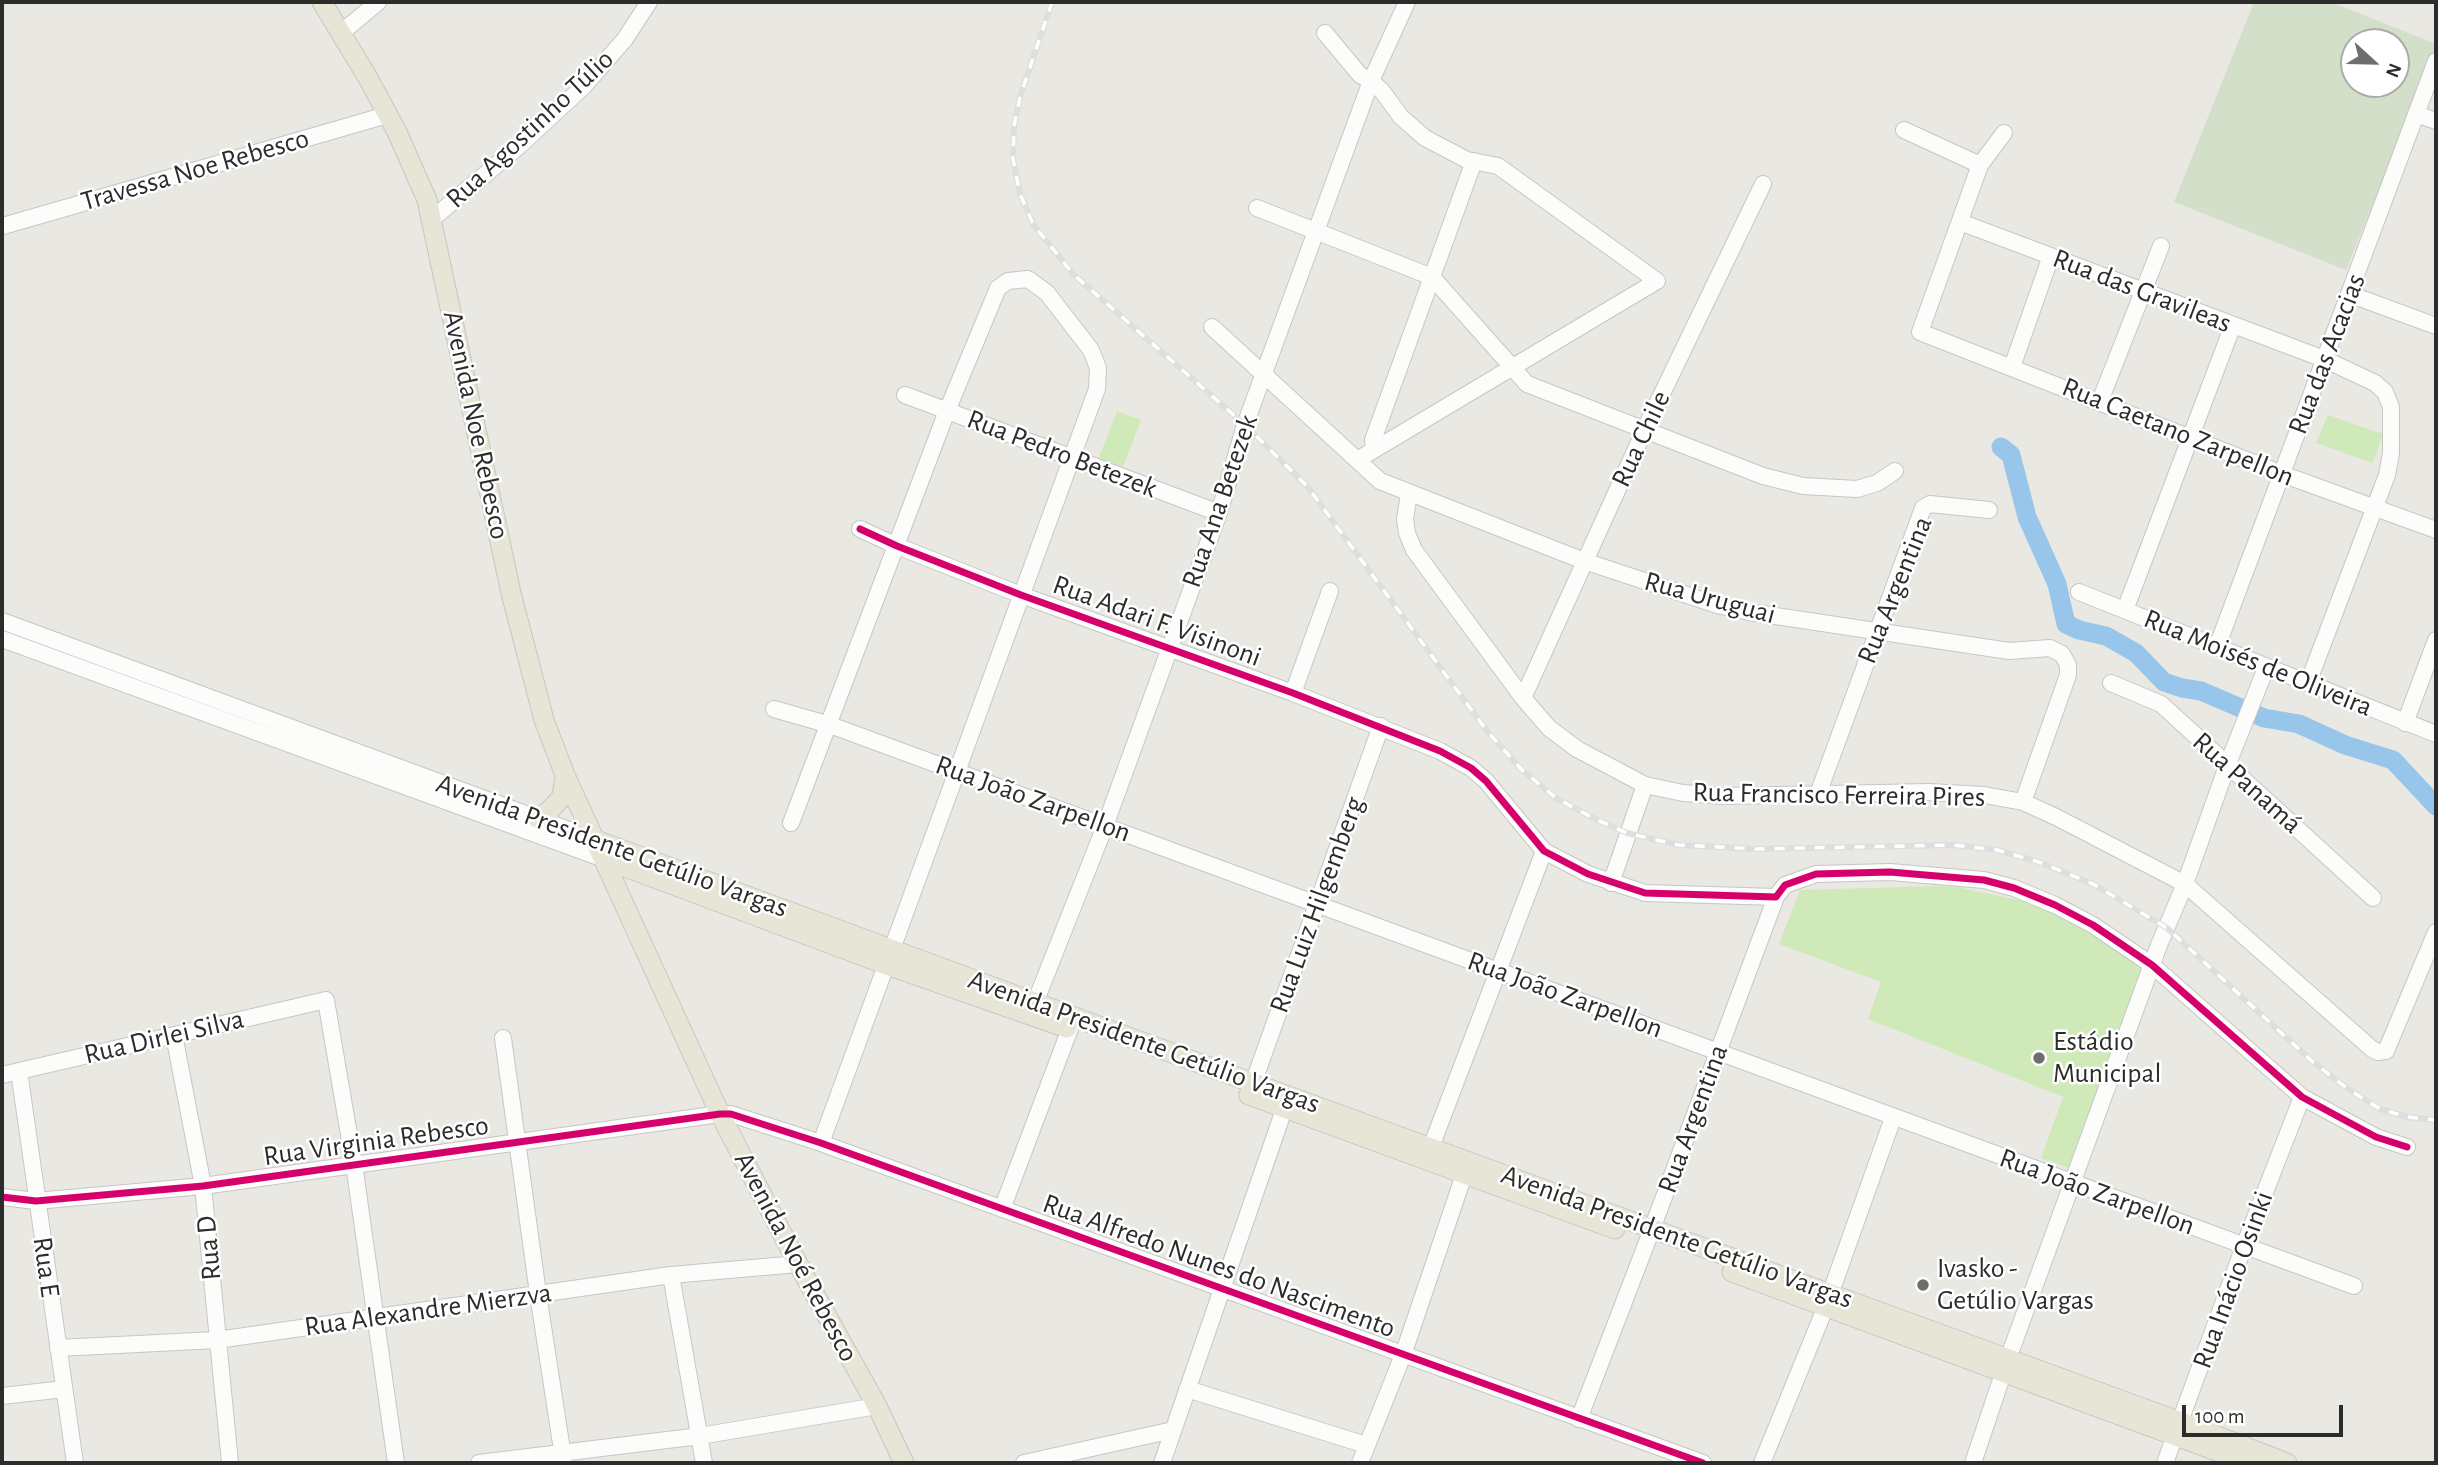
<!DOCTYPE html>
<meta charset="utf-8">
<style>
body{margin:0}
#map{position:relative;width:2438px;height:1465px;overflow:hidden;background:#eae8e2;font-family:"Alegreya Sans",sans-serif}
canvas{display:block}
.frame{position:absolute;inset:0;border:4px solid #2c2c2c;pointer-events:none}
.north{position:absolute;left:2340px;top:28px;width:70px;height:70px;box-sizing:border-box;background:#fff;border:2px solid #ababab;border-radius:50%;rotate:112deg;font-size:19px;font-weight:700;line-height:28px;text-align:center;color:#2c2c2c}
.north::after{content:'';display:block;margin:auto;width:24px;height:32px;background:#6e6e6c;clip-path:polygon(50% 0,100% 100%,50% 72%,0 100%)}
.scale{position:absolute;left:2182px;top:1405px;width:161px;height:32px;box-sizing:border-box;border:4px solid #2c2c2c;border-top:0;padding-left:9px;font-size:21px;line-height:24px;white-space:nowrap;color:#2c2c2c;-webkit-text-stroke:5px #fff;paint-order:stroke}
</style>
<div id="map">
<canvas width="2438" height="1465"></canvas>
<div class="frame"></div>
<div class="north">N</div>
<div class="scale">100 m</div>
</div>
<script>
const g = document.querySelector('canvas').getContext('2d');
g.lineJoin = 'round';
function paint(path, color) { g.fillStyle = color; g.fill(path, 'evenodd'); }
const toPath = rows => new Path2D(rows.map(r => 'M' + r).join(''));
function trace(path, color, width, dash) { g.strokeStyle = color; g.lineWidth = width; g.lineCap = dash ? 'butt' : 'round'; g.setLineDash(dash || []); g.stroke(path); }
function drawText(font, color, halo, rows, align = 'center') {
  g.font = font + ' "Alegreya Sans",sans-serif'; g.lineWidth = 5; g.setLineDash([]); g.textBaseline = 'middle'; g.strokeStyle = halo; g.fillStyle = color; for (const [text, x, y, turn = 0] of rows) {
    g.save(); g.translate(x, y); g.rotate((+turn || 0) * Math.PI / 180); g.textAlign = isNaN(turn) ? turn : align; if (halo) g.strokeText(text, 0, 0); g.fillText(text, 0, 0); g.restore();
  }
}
const cemetery = toPath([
 [2254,2,2331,2,2436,44,2436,49,2346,270,2174,202],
 [2354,42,2396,42,2396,84,2354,84]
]);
const pitch = toPath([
 [1117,411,1141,420,1122,469,1098,460],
 [2328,415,2383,434,2373,463,2316,443],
 [1936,886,1957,887,2018,900,2057,913,2146,964,2072,1169,2041,1158,2063,1097,1868,1019,1881,982,1779,944,1800,890]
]);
const river = toPath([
 [2001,447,2011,455,2027,517,2057,584,2066,624,2079,630,2106,636,2136,653,2164,682,2182,688,2201,691,2264,718,2299,724,2345,745,2393,760,2436,806]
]);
const minor = toPath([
 [341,33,378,2],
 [1325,33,1360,75,1371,81,1382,91,1401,117,1425,138,1467,160,1498,166,1657,281,1357,460],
 [2416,114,2436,121],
 [1904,130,1980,165],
 [2004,133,1980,165,1920,332,2282,474,2436,530],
 [1257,208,1432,277,1527,384,1763,476,1803,486,1857,489,1877,483,1895,471],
 [432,219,519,146,584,86,625,39,649,2],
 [1960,222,2324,359,2375,383,2385,392,2391,407,2391,453,2387,475,2308,683],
 [3,226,387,115],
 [2349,294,2436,326],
 [1212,327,1380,481,1584,561,1717,605,1749,612,2009,651,2050,648,2062,654,2068,665,2068,675,2023,802],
 [2012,367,2051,256],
 [905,395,1219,513],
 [2100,401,2161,246],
 [1374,450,1373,440,1474,161],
 [1409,494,1405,519,1407,533,1414,550,1523,698,1549,728,1577,749,1645,785,1683,793,1724,796,1929,792,1984,795,2023,802,2056,817,2185,884,2372,1049,2378,1052,2386,1051,2436,932],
 [860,529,897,546,1021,595,1293,693,1440,751,1471,768,1486,781,1544,851,1588,874,1645,893,1776,897,1785,885,1816,874,1890,872,1984,880,2014,888,2055,905,2093,925,2152,965,2302,1097,2376,1137,2407,1147],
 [2079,592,2436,734],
 [2125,610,2233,325],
 [2,621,596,840],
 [2,639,604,859],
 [2217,647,2436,61],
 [2111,683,2161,704,2373,898],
 [1293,693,1330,591],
 [1523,698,1645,429,1763,184],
 [774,709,830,725,2354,1286],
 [2405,723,2436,640],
 [1818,794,1923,508,1930,504,1989,510],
 [791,823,947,411,998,288,1008,281,1028,279,1047,293,1091,350,1098,368,1097,389,821,1143],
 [1611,883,1645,785],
 [1031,1013,1105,826,1219,513,1245,425,1371,81,1407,2],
 [174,1035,203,1186,230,1463],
 [503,1038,538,1294,564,1463],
 [19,1071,75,1463],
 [2,1075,326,1000,354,1164,396,1463],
 [1250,1092,1381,726],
 [1431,1147,1544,851],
 [2,1197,36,1201,203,1186,720,1114,731,1114,821,1143,1703,1463],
 [1002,1209,1074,1018],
 [671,1275,704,1463],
 [58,1348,217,1340,671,1275,798,1264],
 [1187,1389,1366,1445],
 [2,1396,64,1389],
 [1579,1419,1652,1229,1776,897],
 [479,1463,700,1436,877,1406],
 [1024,1463,1173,1430],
 [1162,1463,1288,1098],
 [1360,1463,1403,1355,1468,1163],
 [1762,1463,1826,1306,1893,1118],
 [1973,1463,2008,1359,2159,945,2185,884,2227,766,2266,668],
 [2165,1463,2244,1246,2302,1097]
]);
const major = toPath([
 [322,2,368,78,397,132,427,200,511,593,544,720,565,775,720,1114,798,1264,877,1406,904,1463],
 [537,818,549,811,562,797,565,775],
 [596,840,1253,1083,2181,1422,2287,1463],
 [604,859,887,965,1067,1028],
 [1249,1095,1615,1229],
 [1732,1272,2249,1463]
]);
const rail = toPath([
 [1052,2,1020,97,1014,126,1013,159,1020,194,1033,224,1073,274,1245,425,1307,486,1487,731,1522,770,1556,798,1595,819,1627,833,1678,845,1757,849,1953,845,1997,850,2039,862,2093,884,2167,928,2313,1062,2348,1089,2380,1109,2407,1117,2436,1120]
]);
const cycleway = toPath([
 [860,529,897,546,1021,595,1293,693,1440,751,1471,768,1486,781,1544,851,1588,874,1645,893,1776,897,1785,885,1816,874,1890,872,1984,880,2014,888,2055,905,2093,925,2152,965,2302,1097,2376,1137,2407,1147],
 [2,1197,36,1201,203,1186,720,1114,731,1114,821,1143,1703,1463]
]);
const markers = [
 [2039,1058,7,"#6e6e6c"],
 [1923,1285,7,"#6e6e6c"]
];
const streetNames = [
 ["Rua Agostinho Túlio",530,129,-43],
 ["Travessa Noe Rebesco",195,170,-16],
 ["Rua das Gravileas",2142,291,21],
 ["Rua das Acacias",2327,354,-69],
 ["Avenida Noe Rebesco",476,425,78],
 ["Rua Caetano Zarpellon",2178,432,22],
 ["Rua Chile",1641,439,-65],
 ["Rua Pedro Betezek",1062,454,21],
 ["Rua Ana Betezek",1220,501,-71],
 ["Rua Argentina",1895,590,-68],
 ["Rua Uruguai",1710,598,15],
 ["Rua Adari F. Visinoni",1157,621,20],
 ["Rua Moisés de Oliveira",2258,663,22],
 ["Rua Panamá",2247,783,42],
 ["Rua Francisco Ferreira Pires",1839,795,1],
 ["Rua João Zarpellon",1033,799,20],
 ["Avenida Presidente Getúlio Vargas",612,846,20],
 ["Rua Luiz Hilgemberg",1317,905,-70],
 ["Rua João Zarpellon",1565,995,20],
 ["Rua Dirlei Silva",164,1037,-13],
 ["Avenida Presidente Getúlio Vargas",1144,1042,20],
 ["Rua Argentina",1693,1119,-70],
 ["Rua Virginia Rebesco",376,1141,-8],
 ["Rua João Zarpellon",2097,1192,20],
 ["Avenida Presidente Getúlio Vargas",1677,1237,20],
 ["Rua D",209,1248,-95],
 ["Avenida Noé Rebesco",796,1257,62],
 ["Rua Alfredo Nunes do Nascimento",1219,1266,20],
 ["Rua E",46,1267,82],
 ["Rua Inácio Osinki",2233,1280,-70],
 ["Rua Alexandre Mierzva",428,1310,-8]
];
const poiNames = [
 ["Estádio",2053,1042],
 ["Municipal",2053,1074],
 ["Ivasko -",1937,1269],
 ["Getúlio Vargas",1937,1301]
];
paint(cemetery, '#d3dfc9');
paint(pitch, '#cfe9b9');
trace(river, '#97c6ea', 19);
trace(minor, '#c7c6c7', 18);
trace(major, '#c6c5c2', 21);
trace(minor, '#fcfcfb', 16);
trace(major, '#e7e5d5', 19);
trace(rail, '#dededf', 6);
trace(rail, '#fff', 3.5, [10]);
trace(cycleway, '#d6006c', 7);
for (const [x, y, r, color] of markers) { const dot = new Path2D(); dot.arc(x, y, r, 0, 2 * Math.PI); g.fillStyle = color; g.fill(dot); trace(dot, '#fff', 2.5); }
drawText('28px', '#2c2c2c', '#fff', streetNames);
drawText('28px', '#2c2c2c', '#fff', poiNames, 'left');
</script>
